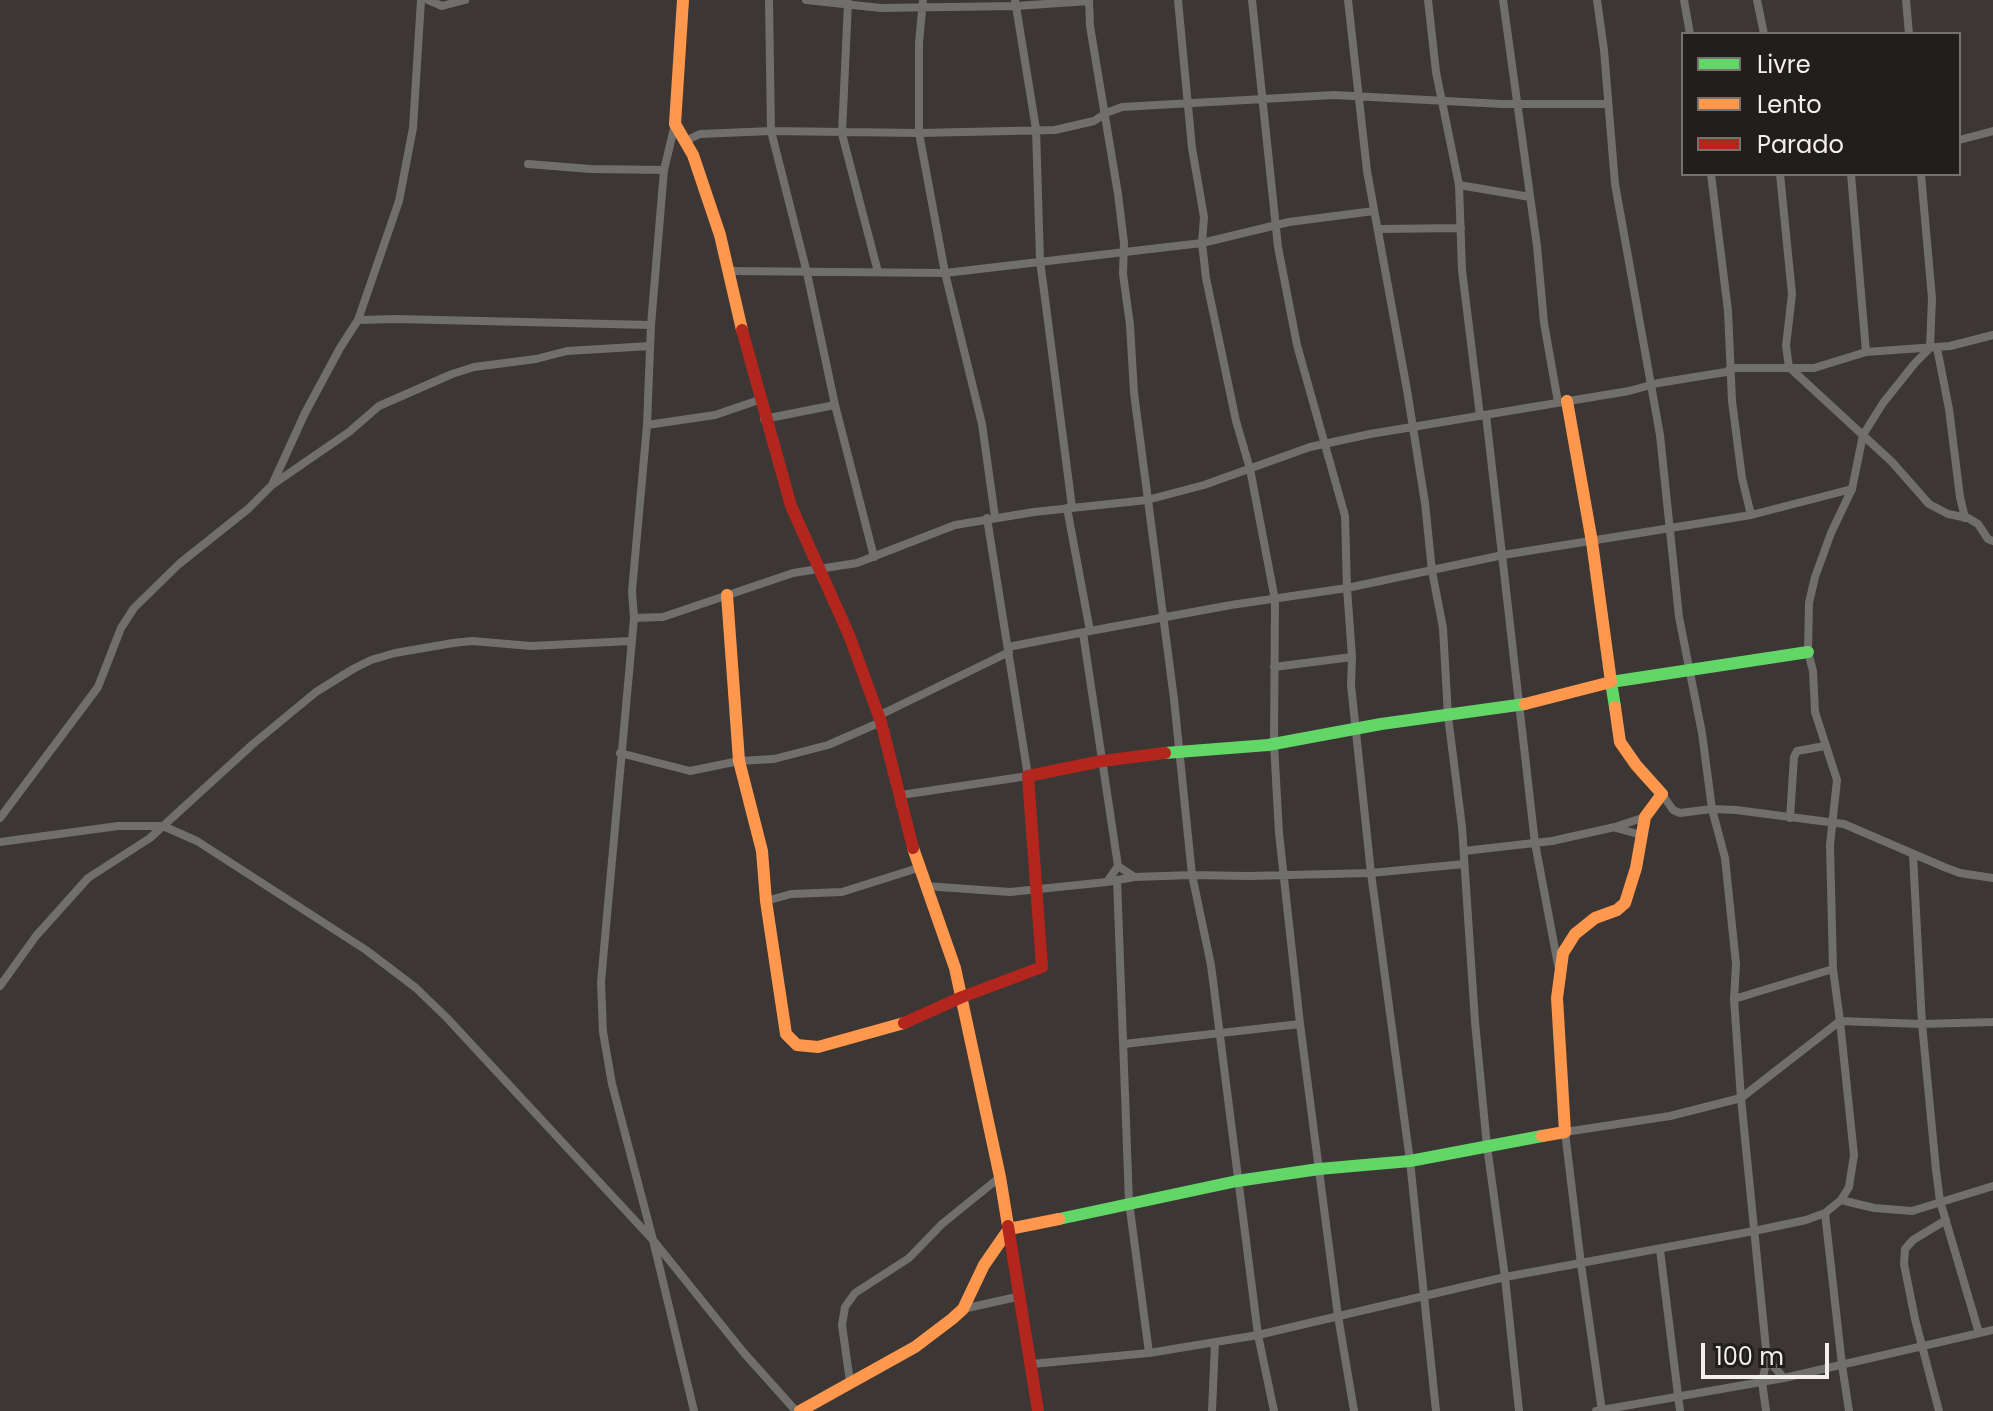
<!DOCTYPE html>
<style>
body{margin:0}
#map{position:relative;width:1993px;height:1411px;overflow:hidden;background:#3c3634;font-family:Poppins,sans-serif}
canvas{display:block}
.legend{position:absolute;left:1681px;top:32px;width:280px;height:144px;box-sizing:border-box;background:#221e1b;border:2px solid #76726e;margin:0;padding:10px 14px;list-style:none;font-size:24px;color:#f5efeb}
.legend li{display:flex;align-items:center;gap:16px;height:40px}
.legend b{width:40px;border:2px solid #76726e}
.scale{position:absolute;left:1701px;top:1343px;width:128px;height:36px;box-sizing:border-box;border:4px solid #f5efeb;border-top:0;padding-left:10px;font-size:24px;line-height:28px;white-space:nowrap;color:#f5efeb;-webkit-text-stroke:6px #221e1b;paint-order:stroke}
</style>
<div id="map">
<canvas width="1993" height="1411"></canvas>
<ul class="legend">
<li><b style="height:10px;background:#63d668"></b>Livre</li>
<li><b style="height:10px;background:#ff974d"></b>Lento</li>
<li><b style="height:10px;background:#b3261e"></b>Parado</li>
</ul>
<div class="scale">100 m</div>
</div>
<script>
const g = document.querySelector('canvas').getContext('2d');
g.lineJoin = 'round';
const toPath = rows => new Path2D(rows.map(r => 'M' + r).join(''));
function trace(path, color, width, dash) { g.strokeStyle = color; g.lineWidth = width; g.lineCap = dash ? 'butt' : 'round'; g.setLineDash(dash || []); g.stroke(path); }
const street = toPath([
 [428,0,442,6,465,0],
 [769,0,771,131,807,273,835,405,874,557],
 [806,0,881,8,1016,6,1089,1],
 [923,0,919,43,919,133,945,273,982,424,995,517],
 [1015,0,1036,129,1040,260,1072,507],
 [1089,0,1090,26,1118,194,1124,243,1123,274,1130,325,1134,393,1174,699,1192,875,1211,965,1258,1335,1274,1411],
 [1178,0,1192,148,1204,217,1202,243,1206,278,1236,421,1250,469,1275,600,1274,744,1279,833,1300,1024,1338,1316,1354,1411],
 [1252,0,1278,247,1297,345,1345,516,1347,588,1352,657,1351,685,1371,873,1410,1161,1436,1411],
 [1348,0,1367,171,1407,390,1425,503,1432,571,1443,628,1448,716,1462,827,1475,1022,1487,1146,1505,1277,1519,1411],
 [1428,0,1436,72,1459,185,1462,270,1480,416],
 [1503,0,1537,246,1544,323,1558,402],
 [1597,0,1604,50,1615,184,1660,435,1679,617,1702,733,1712,809,1725,858,1736,964,1734,999,1741,1098,1840,1021],
 [1684,0,1690,34],
 [1757,0,1764,34],
 [1906,0,1909,34],
 [848,2,842,134,878,272],
 [675,124,664,170,651,325,647,425,632,591,634,618,601,982,603,1032,612,1084,653,1240,694,1411],
 [1959,140,1993,131],
 [685,141,700,134,771,131,919,133,1055,130,1094,121,1106,113,1122,107,1334,95,1502,104,1608,104],
 [528,164,590,169,664,170],
 [1711,174,1728,311,1732,401,1742,478,1751,515,1852,489],
 [1780,174,1792,294,1786,346,1789,367,1892,462,1929,504,1948,514,1968,518,1978,524,1988,539,1993,541],
 [1851,174,1866,352],
 [1921,174,1932,298,1930,348,1915,363,1883,403,1863,435,1852,489,1831,533,1815,577,1809,603,1808,652,1813,671,1815,712,1837,780,1830,845,1833,969,1840,1021,1922,1024,1993,1022],
 [1459,185,1530,197],
 [1379,229,1461,228],
 [730,271,945,273,1202,243,1289,222,1374,211],
 [358,320,396,319,651,325],
 [1937,348,1949,409,1960,497,1965,518],
 [1486,415,1535,843,1558,965],
 [764,419,835,405],
 [647,425,715,415,759,400],
 [272,485,349,432,379,406,452,374,474,367,536,359,567,351,650,346],
 [634,618,663,617,793,573,857,563,955,525,1034,512,1147,500,1204,485,1310,447,1370,434,1629,391,1658,383,1726,372,1731,368,1814,368,1866,352,1950,346,1993,335],
 [1090,631,1231,605,1347,588,1503,555,1751,515],
 [1083,633,1118,866,1133,876],
 [1008,647,1090,631,1067,508],
 [1274,667,1352,657],
 [878,716,1009,652],
 [620,753,690,771,739,761,774,759,828,745,881,722],
 [1662,794,1673,810,1680,813,1712,809,1736,810,1844,824,1944,867,1960,873,1993,878],
 [901,795,1028,776,987,518],
 [0,818,98,687,121,628,134,608,179,564,248,509,272,485,305,413,340,348,358,320,399,201,413,128,421,0],
 [1790,818,1794,757,1797,751,1825,746],
 [1616,828,1642,835],
 [0,842,118,826,163,826,197,841,366,950,416,988,447,1018,653,1240,744,1353,796,1411],
 [1464,851,1552,841,1615,827,1645,817],
 [1913,855,1922,1024,1936,1170,1940,1201,1979,1333],
 [1117,880,1129,1202,1149,1353],
 [1107,882,1134,877,1192,875,1249,876,1371,873,1464,864],
 [925,886,1010,892,1107,882,1118,866],
 [766,901,791,894,842,892,918,868],
 [0,986,36,936,88,878,150,838,253,744,316,692,353,669,371,660,395,653,453,643,472,641,531,646,630,641],
 [1734,999,1833,969],
 [1124,1044,1300,1024],
 [1841,1200,1874,1208,1912,1211,1993,1186],
 [1825,1213,1842,1365,1849,1411],
 [1660,1250,1680,1411],
 [963,1309,1021,1296],
 [1767,1359,1784,1378],
 [1032,1364,1149,1353,1258,1335,1505,1277,1754,1231,1806,1220,1825,1213,1841,1200,1849,1187,1854,1155,1840,1021],
 [850,1382,842,1325,845,1307,855,1293,909,1258,942,1224,1000,1177],
 [1212,1411,1215,1342],
 [1596,1411,1784,1378,1993,1330],
 [1602,1411,1581,1264,1565,1132,1670,1116,1741,1098,1767,1359,1762,1382,1766,1411],
 [1939,1411,1915,1319,1904,1264,1905,1249,1913,1240,1946,1220]
]);
const fast = toPath([
 [1615,707,1611,682,1808,652],
 [1165,753,1268,745,1381,724,1525,704],
 [1059,1219,1237,1181,1319,1169,1410,1161,1542,1136]
]);
const slow = toPath([
 [683,0,675,124,693,155,720,235,742,330],
 [727,595,739,761,762,851,766,901,786,1034,797,1045,818,1047,904,1023],
 [1525,704,1611,682,1592,542,1567,401],
 [913,848,955,968,1000,1177,1008,1226],
 [1542,1136,1565,1132,1557,998,1563,953,1575,934,1595,918,1617,910,1625,903,1636,868,1645,817,1662,794,1636,765,1620,742,1615,707],
 [800,1411,915,1347,952,1319,963,1309,984,1265,1009,1229,1059,1219]
]);
const jam = toPath([
 [742,330,791,506,849,635,881,722,913,848],
 [904,1023,962,997,1042,967,1028,776,1102,761,1165,753],
 [1008,1226,1038,1411]
]);
trace(street, '#706f6d', 8);
trace(fast, '#63d668', 12);
trace(slow, '#ff974d', 12);
trace(jam, '#b3261e', 12);
</script>
